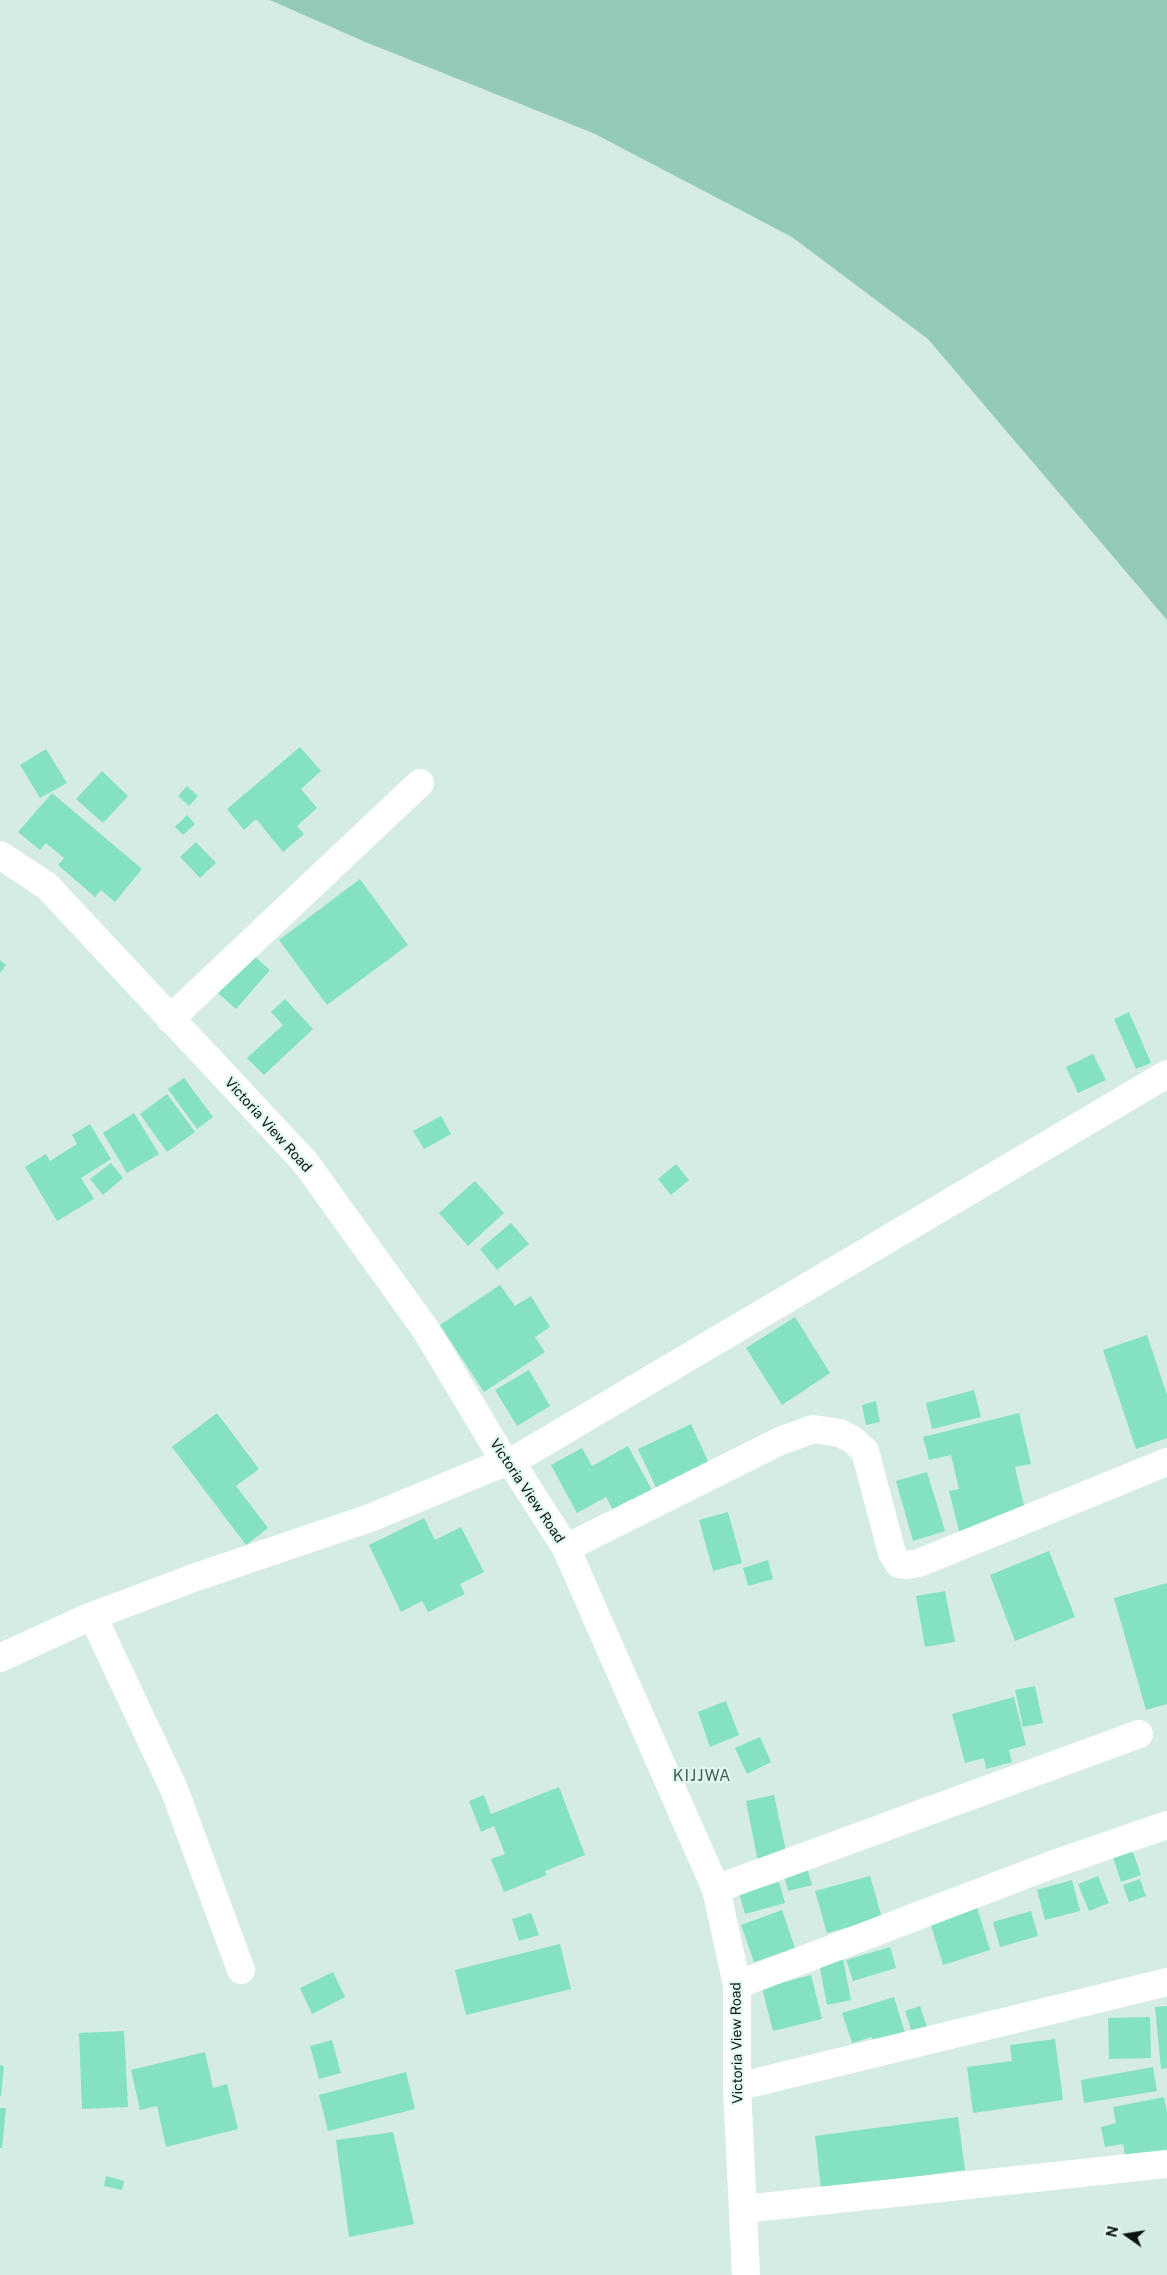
<!DOCTYPE html>
<style>
body{margin:0}
#map{position:relative;width:1167px;height:2275px;overflow:hidden;background:#d5ece3;font-family:"Public Sans",sans-serif}
canvas{display:block}
.north{position:absolute;left:1102px;top:2210px;width:50px;height:50px;-webkit-text-stroke:4px #e2f9f0;paint-order:stroke;rotate:283deg;font-size:14px;font-weight:700;line-height:20px;text-align:center;color:#0a120f}
.north::after{content:'';display:block;margin:auto;width:18px;height:22px;background:#0a120f;clip-path:polygon(50% 0,100% 100%,50% 72%,0 100%)}
</style>
<div id="map">
<canvas width="1167" height="2275"></canvas>
<div class="north">N</div>
</div>
<script>
const g = document.querySelector('canvas').getContext('2d');
g.lineJoin = 'round';
function paint(path, color) { g.fillStyle = color; g.fill(path, 'evenodd'); }
const toPath = rows => new Path2D(rows.map(r => 'M' + r).join(''));
function trace(path, color, width, dash) { g.strokeStyle = color; g.lineWidth = width; g.lineCap = dash ? 'butt' : 'round'; g.setLineDash(dash || []); g.stroke(path); }
function drawText(font, color, halo, rows, align = 'center') {
  g.font = font + ' "Public Sans",sans-serif'; g.lineWidth = 4.5; g.setLineDash([]); g.textBaseline = 'middle'; g.strokeStyle = halo; g.fillStyle = color; for (const [text, x, y, turn = 0] of rows) {
    g.save(); g.translate(x, y); g.rotate((+turn || 0) * Math.PI / 180); g.textAlign = isNaN(turn) ? turn : align; if (halo) g.strokeText(text, 0, 0); g.fillText(text, 0, 0); g.restore();
  }
}
const green = toPath([
 [270,0,1167,0,1167,620,928,339,792,237,593,133,363,41]
]);
const building = toPath([
 [300,747,321,771,301,789,317,808,297,826,304,834,283,852,256,819,244,830,227,809],
 [46,749,67,783,40,798,20,765],
 [102,771,128,796,103,823,76,799],
 [187,786,198,796,189,806,178,796],
 [52,793,142,869,115,902,101,890,95,897,58,865,64,858,46,843,40,850,18,832],
 [187,815,195,824,183,835,175,827],
 [196,842,216,863,200,878,180,857],
 [360,879,408,945,327,1005,279,940],
 [253,955,270,970,236,1009,218,993],
 [0,960,6,965,0,973],
 [285,999,313,1029,264,1075,247,1058,283,1025,271,1012],
 [1129,1012,1151,1063,1136,1069,1114,1019],
 [1093,1054,1106,1080,1078,1093,1066,1067],
 [184,1078,213,1117,197,1129,168,1089],
 [167,1094,195,1132,167,1152,140,1114],
 [134,1113,159,1154,127,1173,103,1133],
 [441,1116,451,1134,424,1149,413,1131],
 [90,1124,111,1159,81,1178,94,1199,57,1221,25,1167,46,1154,50,1161,77,1144,72,1135],
 [111,1163,123,1178,103,1195,90,1179],
 [676,1164,689,1180,671,1195,658,1179],
 [475,1181,504,1213,468,1246,439,1213],
 [511,1223,529,1244,497,1270,480,1249],
 [500,1285,515,1306,531,1296,550,1327,535,1337,545,1352,484,1392,440,1325],
 [795,1317,830,1373,782,1405,746,1348],
 [1147,1335,1167,1395,1167,1438,1136,1449,1103,1350],
 [529,1370,550,1406,517,1426,495,1390],
 [974,1390,981,1417,932,1429,926,1403],
 [876,1401,880,1422,866,1425,862,1405],
 [217,1413,259,1469,236,1486,268,1528,246,1545,172,1447],
 [1019,1413,1031,1464,1015,1467,1026,1514,959,1531,949,1491,959,1489,951,1455,929,1460,923,1437],
 [691,1424,712,1470,659,1494,638,1449],
 [628,1446,654,1494,634,1505,631,1499,613,1510,606,1497,577,1513,551,1465,582,1448,592,1466],
 [927,1472,945,1531,913,1541,896,1481],
 [728,1512,742,1563,713,1571,699,1520],
 [424,1518,435,1540,461,1527,484,1572,460,1584,465,1594,428,1612,422,1601,401,1612,369,1545],
 [1049,1551,1075,1617,1015,1641,990,1575],
 [768,1560,773,1579,748,1586,743,1568],
 [1167,1583,1167,1704,1146,1710,1114,1598],
 [945,1591,955,1642,925,1647,916,1596],
 [1035,1686,1043,1723,1023,1727,1015,1690],
 [1014,1697,1026,1745,1009,1750,1012,1762,986,1769,984,1758,965,1763,952,1714],
 [726,1701,739,1735,710,1747,698,1712],
 [760,1737,771,1762,747,1774,735,1748],
 [559,1787,585,1855,545,1871,547,1875,504,1892,491,1859,505,1854,494,1826,481,1832,469,1801,484,1795,491,1814],
 [774,1795,787,1856,758,1862,746,1801],
 [1131,1847,1141,1875,1121,1882,1112,1854],
 [806,1864,812,1885,788,1891,783,1871],
 [870,1876,882,1918,827,1933,815,1891],
 [1098,1876,1109,1903,1089,1911,1078,1884],
 [1140,1879,1146,1896,1129,1902,1123,1885],
 [1072,1880,1080,1911,1045,1920,1037,1890],
 [779,1882,785,1903,745,1914,739,1894],
 [977,1907,990,1950,943,1965,930,1922],
 [782,1910,795,1948,754,1962,741,1925],
 [1031,1911,1038,1936,1000,1947,993,1922],
 [531,1913,539,1935,519,1941,512,1919],
 [560,1944,571,1989,466,2015,455,1970],
 [890,1947,896,1968,853,1981,846,1960],
 [842,1954,851,2000,827,2005,818,1958],
 [333,1972,345,1997,312,2014,300,1988],
 [811,1975,822,2019,773,2031,762,1988],
 [894,1997,909,2046,878,2055,872,2037,852,2043,842,2013],
 [920,2006,932,2043,917,2048,905,2011],
 [1167,2006,1167,2068,1161,2069,1155,2007],
 [1150,2017,1151,2058,1109,2059,1108,2018],
 [124,2031,128,2107,82,2109,79,2033],
 [1055,2039,1063,2100,973,2113,967,2067,1012,2061,1010,2045],
 [332,2040,341,2073,319,2079,310,2046],
 [205,2052,213,2088,227,2084,238,2129,166,2147,157,2106,140,2110,131,2070],
 [0,2065,4,2066,1,2096,0,2096],
 [1153,2067,1157,2091,1084,2103,1081,2080],
 [406,2072,415,2109,328,2131,319,2095],
 [1164,2097,1167,2112,1167,2154,1126,2161,1123,2144,1105,2147,1101,2127,1116,2123,1113,2107],
 [0,2108,6,2108,2,2148,0,2148],
 [958,2117,965,2170,821,2189,815,2136],
 [393,2132,414,2224,349,2237,336,2140],
 [106,2176,124,2181,122,2190,104,2186]
]);
const minor = toPath([
 [0,855,47,886,305,1162,426,1330,505,1462,511,1462,566,1548,716,1889,737,1985,737,2087,746,2275],
 [170,1019,420,783],
 [511,1462,1167,1074],
 [566,1548,780,1441,813,1429,840,1433,853,1440,865,1451,892,1553,899,1564,907,1565,919,1563,1167,1462],
 [87,1618,97,1625,174,1789,241,1970],
 [0,1658,87,1618,196,1577,370,1518,505,1462],
 [716,1889,1139,1734],
 [737,1985,1051,1865,1167,1825],
 [737,2087,1167,1982],
 [744,2209,1167,2164]
]);
const streetNames = [
 ["Victoria View Road",268,1125,48],
 ["Victoria View Road",527,1491,56],
 ["Victoria View Road",737,2043,-91]
];
const quarterNames = [
 ["KIJJWA",702,1776]
];
paint(green, '#94cbb7');
paint(building, '#84e1c1');
trace(minor, '#fff', 28);
drawText('14px', '#0a120f', '#e2f9f0', streetNames);
g.letterSpacing = '1px';
drawText('16px', '#485c54', '#e2f9f0', quarterNames);
g.letterSpacing = '0px';
</script>
